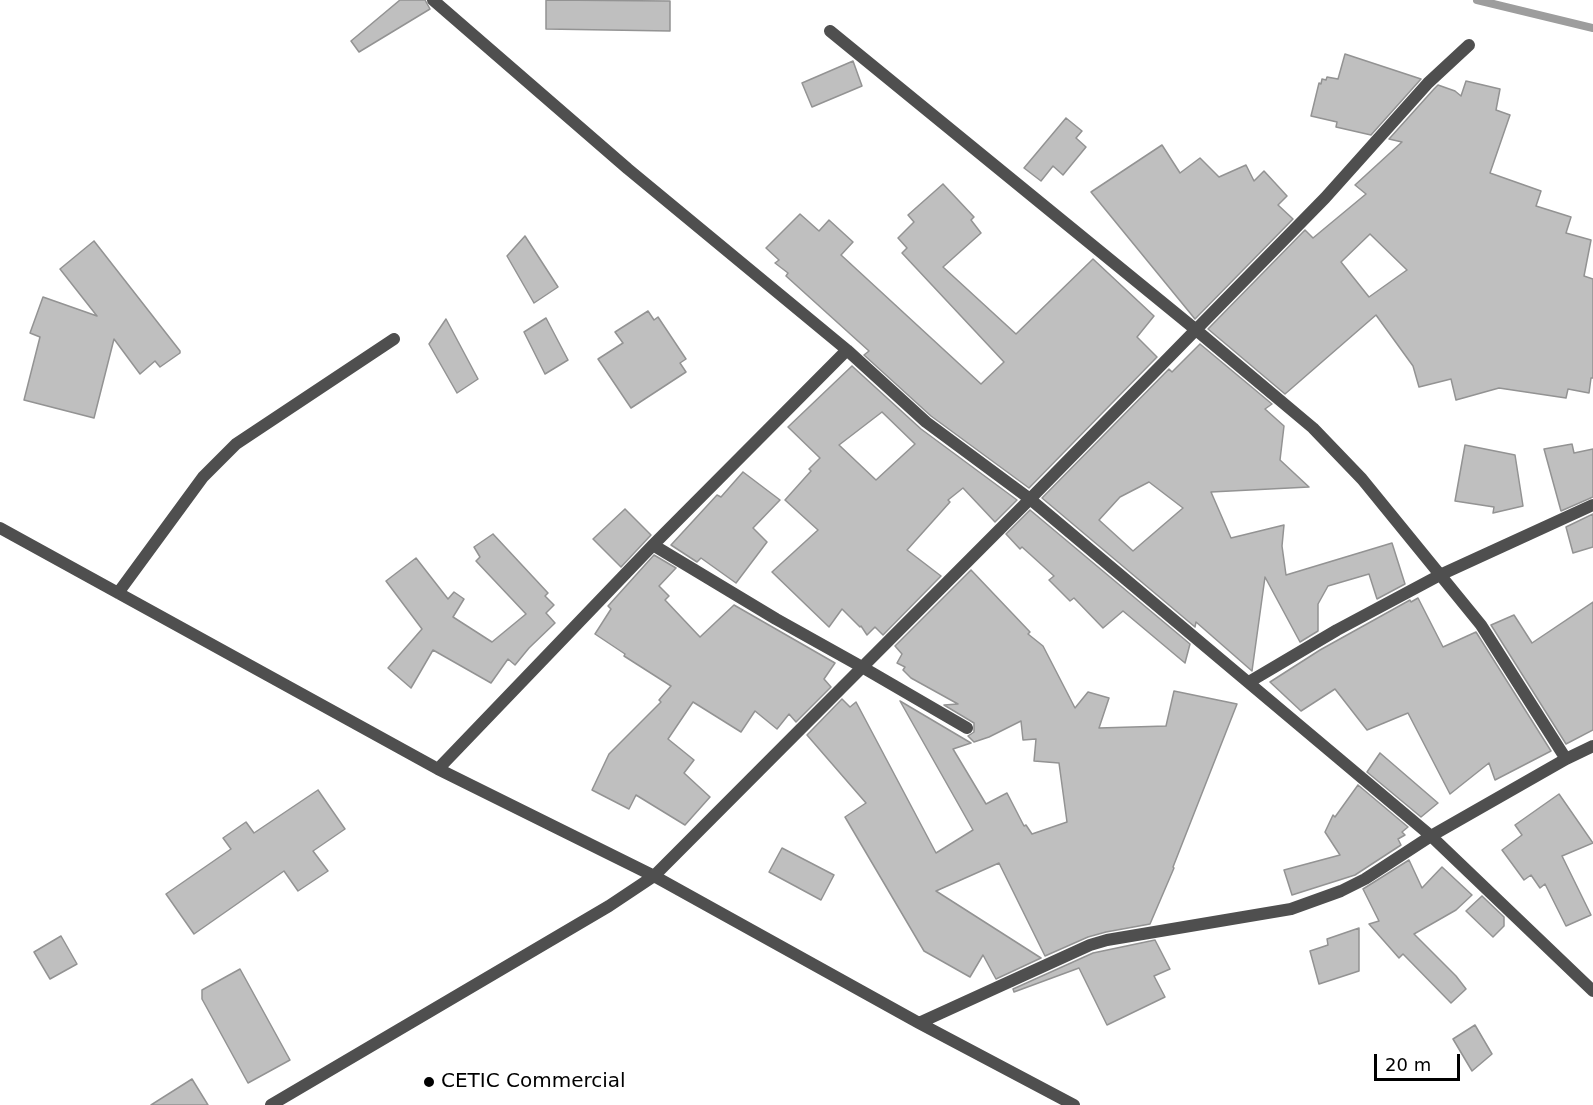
<!DOCTYPE html>
<style>
body{margin:0}
#map{position:relative;width:1593px;height:1105px;overflow:hidden;background:#fff;font-family:"DejaVu Sans",sans-serif}
canvas{display:block}
.scale{position:absolute;left:1374px;top:1054px;width:86px;height:27px;box-sizing:border-box;border:3px solid #000;border-top:0;padding-left:8px;font-size:18px;line-height:21px;white-space:nowrap;color:#000;-webkit-text-stroke:4px #fff;paint-order:stroke}
</style>
<div id="map">
<canvas width="1593" height="1105"></canvas>
<div class="scale">20 m</div>
</div>
<script>
const g = document.querySelector('canvas').getContext('2d');
g.lineJoin = 'round';
const toPath = rows => new Path2D(rows.map(r => 'M' + r).join(''));
function trace(path, color, width, dash) { g.strokeStyle = color; g.lineWidth = width; g.lineCap = dash ? 'butt' : 'round'; g.setLineDash(dash || []); g.stroke(path); }
function paint(path, color) { g.fillStyle = color; g.fill(path, 'evenodd'); }
function drawText(font, color, halo, rows, align = 'center') {
  g.font = font + ' "DejaVu Sans",sans-serif'; g.lineWidth = 6; g.setLineDash([]); g.textBaseline = 'middle'; g.strokeStyle = halo; g.fillStyle = color; for (const [text, x, y, turn = 0] of rows) {
    g.save(); g.translate(x, y); g.rotate((+turn || 0) * Math.PI / 180); g.textAlign = isNaN(turn) ? turn : align; if (halo) g.strokeText(text, 0, 0); g.fillText(text, 0, 0); g.restore();
  }
}
const stream = toPath([
 [1477,0,1593,28]
]);
const building = toPath([
 [400,0,425,0,430,9,359,52,351,41,400,0],
 [546,0,670,1,670,31,546,29,546,0],
 [1345,54,1421,79,1371,135,1336,127,1337,122,1311,116,1319,83,1321,84,1322,79,1326,80,1327,77,1338,79,1345,54],
 [853,61,862,86,812,107,802,83,853,61],
 [1466,81,1500,89,1496,110,1510,115,1490,173,1541,191,1536,206,1571,217,1566,233,1591,240,1584,276,1593,279,1593,378,1591,378,1589,393,1568,389,1566,398,1499,388,1456,400,1451,379,1419,387,1413,366,1376,315,1285,394,1208,329,1305,230,1313,238,1366,194,1355,185,1402,142,1389,139,1434,89,1438,85,1455,91,1461,96,1466,81],
 [1370,234,1407,270,1369,297,1341,262,1370,234],
 [1066,118,1082,131,1076,138,1086,147,1063,175,1053,166,1041,181,1024,168,1066,118],
 [1162,145,1180,173,1200,158,1219,177,1246,165,1254,181,1264,171,1287,196,1278,205,1293,219,1195,319,1091,192,1162,145],
 [943,184,974,217,971,220,981,233,943,267,1016,334,1093,259,1154,316,1137,337,1157,357,1029,488,931,416,864,355,869,351,786,276,788,273,775,263,779,260,766,248,800,214,819,231,829,220,853,242,841,255,981,384,1004,362,902,253,907,248,898,238,914,222,908,215,943,184],
 [525,236,558,287,534,303,507,256,525,236],
 [94,241,180,351,180,353,160,367,155,361,140,374,114,339,94,418,24,400,40,337,30,333,43,297,97,316,60,269,94,241],
 [648,311,654,320,658,317,686,359,680,363,686,372,631,408,598,359,623,343,615,332,648,311],
 [546,318,568,360,545,374,524,332,546,318],
 [446,319,478,379,457,393,429,344,446,319],
 [1200,344,1272,404,1265,409,1284,426,1280,460,1309,487,1211,492,1231,538,1284,525,1282,546,1286,575,1392,543,1405,584,1377,599,1369,574,1328,586,1318,604,1318,631,1300,642,1265,577,1252,671,1196,622,1195,627,1042,498,1169,369,1172,372,1200,344],
 [1149,482,1183,508,1133,551,1099,520,1120,497,1149,482],
 [852,366,921,429,1017,500,995,522,963,488,948,500,950,502,907,550,941,576,883,635,875,627,867,635,861,626,860,627,842,609,829,627,772,572,818,530,785,500,811,471,809,469,820,458,788,427,852,366],
 [882,412,915,444,876,480,839,445,882,412],
 [1572,444,1574,453,1593,449,1593,497,1561,511,1544,449,1572,444],
 [1465,445,1515,455,1523,506,1493,513,1494,507,1455,501,1465,445],
 [743,472,780,500,753,528,767,542,736,583,701,558,697,562,671,545,717,495,721,497,743,472],
 [625,509,651,535,621,567,593,539,625,509],
 [1030,510,1190,644,1185,663,1123,611,1103,628,1074,598,1070,601,1049,580,1054,576,1022,547,1020,549,1006,534,1030,510],
 [1593,514,1593,547,1573,553,1566,527,1593,514],
 [493,534,548,593,545,596,554,605,546,613,555,623,529,648,515,665,508,659,491,683,433,650,411,688,388,668,422,629,386,581,416,558,448,599,454,592,464,599,453,617,492,642,526,614,476,561,480,557,474,547,493,534],
 [654,555,676,568,659,586,669,596,665,600,700,637,734,605,835,663,824,679,831,687,796,722,789,714,777,729,755,711,741,732,693,702,668,739,694,760,684,773,710,797,685,825,636,795,629,809,592,790,609,754,661,702,659,700,671,686,624,656,625,654,595,634,611,609,608,606,654,555],
 [971,570,1030,632,1028,634,1043,646,1075,708,1088,692,1109,698,1099,728,1166,726,1174,691,1237,704,1173,867,1174,868,1150,924,1106,932,1088,937,1045,956,999,863,936,891,1041,958,996,979,983,955,970,977,924,951,845,817,866,803,807,735,842,699,850,707,856,702,936,853,973,830,900,701,971,743,953,749,986,804,1007,793,1024,826,1026,825,1032,834,1067,822,1059,763,1034,761,1036,739,1023,740,1021,721,989,737,974,742,968,736,974,732,974,723,944,705,958,704,911,678,903,670,905,667,897,663,902,654,895,646,971,570],
 [1418,598,1443,647,1476,632,1551,751,1495,780,1489,763,1450,794,1408,713,1367,730,1335,689,1301,711,1270,682,1320,650,1410,600,1411,602,1418,598],
 [1593,602,1593,730,1566,744,1491,625,1514,615,1532,643,1593,602],
 [1380,753,1438,803,1421,817,1367,772,1380,753],
 [1358,785,1408,827,1402,832,1405,835,1398,839,1401,845,1355,875,1292,895,1284,870,1340,855,1325,832,1333,815,1335,817,1358,785],
 [318,790,345,829,313,851,328,871,298,891,284,871,194,934,166,894,231,849,223,838,246,822,254,833,318,790],
 [1559,794,1593,843,1562,856,1591,915,1566,926,1545,884,1540,888,1531,875,1524,880,1502,850,1522,835,1515,825,1559,794],
 [782,848,834,875,821,900,769,872,782,848],
 [1409,860,1422,888,1442,867,1472,895,1456,910,1414,934,1456,976,1466,989,1451,1003,1403,954,1399,958,1369,924,1379,921,1363,889,1409,860],
 [1482,896,1504,917,1504,926,1493,937,1466,911,1482,896],
 [1359,928,1359,971,1319,984,1310,951,1328,945,1327,939,1359,928],
 [61,936,77,964,50,979,34,952,61,936],
 [1155,940,1170,969,1154,976,1165,997,1107,1025,1079,968,1014,992,1013,989,1093,953,1155,940],
 [240,969,290,1060,248,1083,202,999,202,990,240,969],
 [1475,1025,1492,1054,1472,1071,1453,1039,1475,1025],
 [192,1079,208,1105,151,1105,192,1079]
]);
const street = toPath([
 [433,0,628,169,847,350,926,422,1030,499,1431,836,1593,991],
 [830,31,1195,329,1313,428,1362,479,1481,625,1566,759],
 [0,528,438,769,654,876,919,1023,1074,1105],
 [653,545,776,619,862,667,967,728],
 [118,593,203,477,236,444,394,339],
 [1249,682,1337,630,1440,575,1593,505],
 [438,769,653,545,847,350],
 [919,1023,1090,945,1107,940,1291,909,1341,891,1365,879,1431,836,1566,759,1593,746],
 [271,1105,609,906,654,876,1030,499,1325,198,1428,83,1469,45]
]);
const markers = [
 [429,1082,6,"#000"]
];
const poiNames = [
 ["CETIC Commercial",441,1082]
];
trace(stream, '#9d9d9d', 8);
paint(building, '#bfbfbf');
trace(building, '#939393', 1.5);
trace(street, '#4f4f4f', 12);
for (const [x, y, r, color] of markers) { const dot = new Path2D(); dot.arc(x, y, r, 0, 2 * Math.PI); g.fillStyle = color; g.fill(dot); trace(dot, '#fff', 2); }
drawText('20px', '#000', '#fff', poiNames, 'left');
</script>
